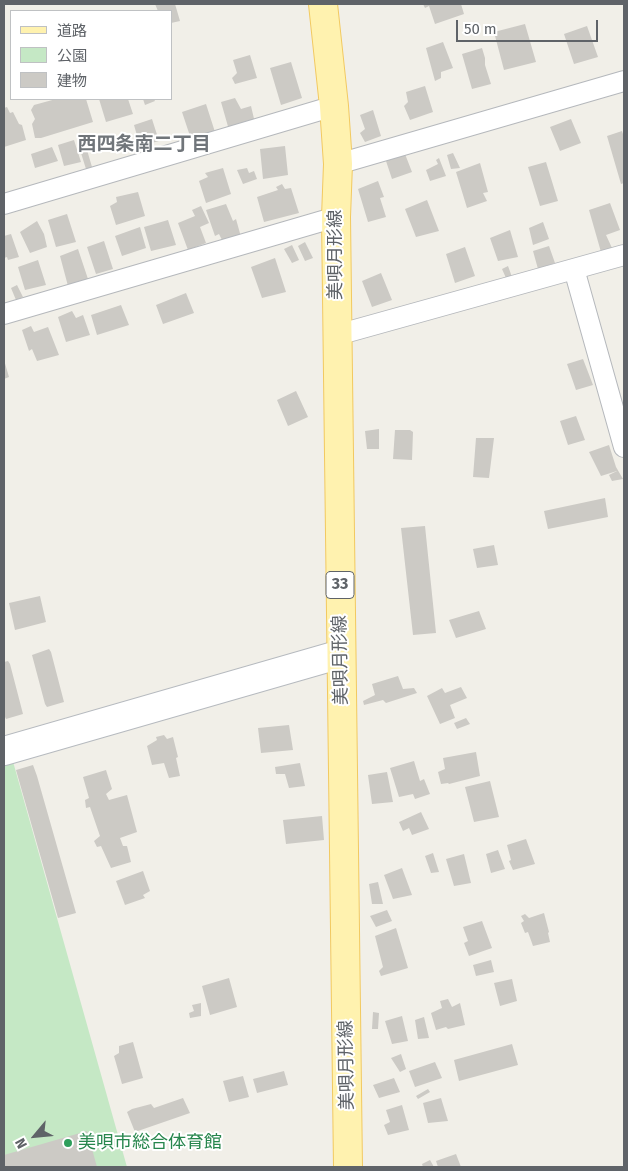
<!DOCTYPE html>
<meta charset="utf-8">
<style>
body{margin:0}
#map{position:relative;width:628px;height:1171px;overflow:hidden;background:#f1efe8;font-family:"Fira Sans","Noto Sans JP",sans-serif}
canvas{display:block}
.frame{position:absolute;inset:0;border:5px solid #5f6368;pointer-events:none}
.legend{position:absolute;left:10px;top:10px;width:162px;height:90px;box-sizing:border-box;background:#fff;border:1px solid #bfc1c3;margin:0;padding:6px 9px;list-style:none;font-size:15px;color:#5f6368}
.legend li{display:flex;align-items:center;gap:10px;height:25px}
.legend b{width:25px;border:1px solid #bfc1c3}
.north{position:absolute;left:10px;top:1111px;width:50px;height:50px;-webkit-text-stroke:4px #fff;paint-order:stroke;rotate:242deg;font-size:14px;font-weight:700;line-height:20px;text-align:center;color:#5f6368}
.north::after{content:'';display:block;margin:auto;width:18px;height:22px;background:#5f6368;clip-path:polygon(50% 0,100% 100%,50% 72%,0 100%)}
.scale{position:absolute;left:456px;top:20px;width:142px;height:22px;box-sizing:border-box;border:2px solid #5f6368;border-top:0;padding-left:6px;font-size:15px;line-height:18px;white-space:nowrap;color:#5f6368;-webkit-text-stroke:4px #fff;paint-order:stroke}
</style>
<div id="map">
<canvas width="628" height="1171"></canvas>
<div class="frame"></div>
<ul class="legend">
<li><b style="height:6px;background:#fff2af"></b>道路</li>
<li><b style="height:14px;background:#c5e8c5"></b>公園</li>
<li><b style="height:14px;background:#cccac5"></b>建物</li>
</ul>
<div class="north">N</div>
<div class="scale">50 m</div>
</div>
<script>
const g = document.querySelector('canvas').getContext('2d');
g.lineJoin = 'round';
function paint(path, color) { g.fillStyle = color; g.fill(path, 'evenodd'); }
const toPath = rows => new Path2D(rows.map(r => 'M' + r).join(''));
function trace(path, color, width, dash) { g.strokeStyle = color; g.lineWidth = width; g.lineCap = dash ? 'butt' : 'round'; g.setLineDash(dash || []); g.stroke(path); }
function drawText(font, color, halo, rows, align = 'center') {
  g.font = font + ' "Fira Sans","Noto Sans JP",sans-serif'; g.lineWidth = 4; g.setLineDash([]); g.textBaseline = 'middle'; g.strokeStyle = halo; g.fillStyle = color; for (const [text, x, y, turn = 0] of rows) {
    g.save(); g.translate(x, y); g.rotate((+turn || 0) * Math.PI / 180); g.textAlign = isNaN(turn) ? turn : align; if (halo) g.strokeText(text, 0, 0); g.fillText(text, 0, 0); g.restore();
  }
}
const green = toPath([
 [12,758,127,1167,4,1167,4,760]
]);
const building = toPath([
 [155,4,175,4,180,21,171,23,171,11,158,11],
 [423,4,461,4,464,14,435,24,429,6,425,8],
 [525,24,536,62,504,70,494,32],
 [587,26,598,57,574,64,564,34],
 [443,42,453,68,441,72,441,78,435,81,426,48],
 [482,48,485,58,485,65,491,84,472,89,462,54],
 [250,55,257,78,235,84,232,78,237,73,233,60],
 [291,62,302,98,281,105,270,68],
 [425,86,433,112,410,120,404,106,408,102,406,92],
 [235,98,241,109,251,106,255,123,229,130,221,102],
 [56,99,86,99,93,122,41,138,35,138,32,124,35,119,31,110,34,105],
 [99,99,128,99,133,114,106,122],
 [143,99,154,99,155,101,145,105],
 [206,104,215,132,191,139,182,112],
 [7,107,10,113,13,112,19,124,22,125,26,140,4,147,4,108],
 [373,110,381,136,365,142,360,133,365,129,360,115],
 [152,119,159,141,140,146,134,125],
 [571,119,581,143,560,151,550,127],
 [622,131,624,137,624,183,621,184,607,136],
 [74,140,81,162,64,166,58,145],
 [285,146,288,175,263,179,260,149],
 [52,147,58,161,35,168,31,154],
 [87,150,92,167,86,169,81,153],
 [453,153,460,168,451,169,447,155],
 [405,154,412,172,392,179,386,161],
 [439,158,446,176,430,181,426,170,438,164,436,160],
 [546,162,558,201,540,206,528,167],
 [480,163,488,192,483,193,487,201,467,208,456,172],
 [223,168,231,194,206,203,199,181,208,177,205,173],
 [247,168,249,173,254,171,257,179,243,184,237,170],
 [378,181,384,197,380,198,386,217,368,222,358,189],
 [282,184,285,189,291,188,299,213,264,222,257,197,278,190,276,187],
 [138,192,145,216,116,225,110,206,117,202,116,197],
 [427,200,439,231,416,237,405,209],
 [610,203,620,230,606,235,612,248,601,252,589,210],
 [226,204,233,221,236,219,241,237,223,242,219,234,215,236,206,210],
 [201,206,209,223,200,227,206,243,188,250,178,223,195,216,192,210],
 [67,214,76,242,56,247,48,220],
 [168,220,176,245,151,251,144,227],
 [37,221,44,234,47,247,30,253,20,232],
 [543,222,549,239,533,245,529,228],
 [140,227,146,248,122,256,115,236],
 [510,230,518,257,498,261,490,238],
 [11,234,19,257,8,260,7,257,4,258,4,236],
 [104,241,113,269,96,274,87,247],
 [305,242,313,258,305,261,298,246],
 [292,245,299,260,292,263,284,249],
 [549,246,555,263,538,269,533,251],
 [465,247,475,276,455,283,446,254],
 [78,249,88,279,68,286,60,256],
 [275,258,286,292,262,298,251,267],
 [38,260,46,285,25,290,18,267],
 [508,266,512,277,506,278,502,269],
 [381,273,392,300,372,307,362,281],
 [17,285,23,297,16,300,11,288],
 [186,293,194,313,163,324,156,305],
 [121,305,129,325,97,335,91,315],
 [72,311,76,318,83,315,90,335,66,342,58,317],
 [31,326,34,332,48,327,59,355,37,361,32,349,29,351,22,330],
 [583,359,593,385,576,390,567,364],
 [4,360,9,377,4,379],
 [296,391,308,417,288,426,277,400],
 [576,416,585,440,568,445,560,421],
 [379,429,379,449,367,449,365,431],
 [395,430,410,430,413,432,412,460,393,459],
 [476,438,494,438,489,478,473,477],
 [609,445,616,467,623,479,612,481,609,475,617,471,601,476,589,452],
 [605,498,608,517,548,529,544,511],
 [425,526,436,633,413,635,401,528],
 [494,545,498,565,477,568,473,549],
 [40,596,46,622,15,630,9,603],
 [479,611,486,629,456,638,449,620],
 [49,649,51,652,64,702,47,707,45,704,32,655],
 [8,661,10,664,23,714,6,719,4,715,4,662],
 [398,676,403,689,414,688,417,693,386,703,383,700,364,705,363,701,375,695,372,684],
 [461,687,467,698,450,705,455,718,440,724,427,696,442,688,445,693],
 [466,718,470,724,457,729,454,723],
 [289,725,293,750,261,753,258,728],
 [164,735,167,739,173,737,178,757,176,758,180,776,169,778,164,763,152,765,147,746,157,740,156,737],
 [476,752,480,776,449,784,448,783,441,784,438,772,445,769,443,758],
 [414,761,420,781,424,779,430,794,415,799,413,794,399,797,390,768],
 [300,763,305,786,289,788,285,774,276,774,275,767],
 [33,765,37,776,76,913,58,918,16,770],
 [106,770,112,789,106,794,109,800,127,795,137,832,120,838,123,846,127,846,131,862,111,868,101,846,97,847,94,841,100,836,90,807,86,808,85,800,89,798,83,777],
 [387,772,393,802,372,804,368,775],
 [490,781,499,817,474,822,465,787],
 [421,812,429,829,412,835,409,828,403,831,399,822],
 [322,816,324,840,286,844,283,820],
 [526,839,535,864,513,870,509,861,511,860,507,845],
 [498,850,505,869,491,873,486,854],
 [433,853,439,872,431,873,425,856],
 [464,854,471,883,454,886,446,859],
 [402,868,412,895,393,899,384,875],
 [143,871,150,891,143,895,145,898,125,905,116,881],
 [378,882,383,904,372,904,369,884],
 [387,910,392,921,376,927,370,916],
 [544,913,549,932,548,933,550,942,533,946,528,932,525,933,521,923,524,921,521,916,525,914,529,918],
 [482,921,492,948,469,956,464,943,468,941,463,927],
 [396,928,408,968,381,976,379,971,383,967,375,936],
 [491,960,494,972,476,976,473,965],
 [229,978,237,1007,210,1015,202,986],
 [512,979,517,1001,500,1006,494,983],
 [448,999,452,1007,460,1003,465,1025,448,1029,446,1027,436,1030,431,1013,442,1008,440,1001],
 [201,1003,201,1016,190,1018,189,1013,194,1011,192,1005],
 [373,1012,379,1013,378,1029,372,1029],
 [402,1016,408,1041,392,1044,385,1021],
 [424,1017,429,1038,418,1039,415,1020],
 [133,1042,143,1078,122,1084,114,1056,119,1053,119,1046],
 [512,1044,518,1065,459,1081,454,1060],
 [401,1054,406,1069,400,1072,391,1058],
 [435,1062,442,1078,415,1087,409,1071],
 [284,1071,288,1085,257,1093,253,1079],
 [243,1076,249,1097,229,1102,223,1081],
 [394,1078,400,1092,379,1098,373,1085],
 [428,1089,430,1092,418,1099,416,1096],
 [183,1098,190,1113,135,1132,127,1112,132,1109,151,1104,154,1108],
 [441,1098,448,1121,428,1123,423,1103],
 [402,1105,409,1130,388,1135,384,1125,390,1122,386,1110],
 [87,1131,97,1167,4,1167,4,1155],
 [456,1154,461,1167,438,1167,436,1161],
 [430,1160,434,1167,423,1167,422,1164]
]);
const street = toPath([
 [338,164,624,81],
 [4,204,334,106],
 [574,269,624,447],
 [4,314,336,217],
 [337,335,624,255]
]);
const secondary = toPath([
 [4,751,341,654]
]);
const primary = toPath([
 [323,4,334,106,338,164,336,217,348,1167]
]);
const markers = [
 [68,1143,5,"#2e9e5b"]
];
const shields = [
 [340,585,28]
];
const shieldNames = [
 ["33",340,585]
];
const streetNames = [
 ["美唄月形線",336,255,-90],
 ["美唄月形線",341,660,-91],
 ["美唄月形線",347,1065,-91]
];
const leisureNames = [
 ["美唄市総合体育館",78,1143]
];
const neighbourhoodNames = [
 ["西四条南二丁目",144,145]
];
paint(green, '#c5e8c5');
paint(building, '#cccac5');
trace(street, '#b5b8bc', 22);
trace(secondary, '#b6babf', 30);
trace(primary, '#f2c960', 30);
trace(street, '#fff', 20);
trace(secondary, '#fff', 28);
trace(primary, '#fff2af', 28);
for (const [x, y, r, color] of markers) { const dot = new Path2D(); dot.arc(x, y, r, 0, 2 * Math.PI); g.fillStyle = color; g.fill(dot); trace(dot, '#fff', 2); }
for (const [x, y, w] of shields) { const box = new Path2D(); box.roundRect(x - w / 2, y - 13.5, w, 27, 4); g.fillStyle = '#fff'; g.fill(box); trace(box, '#5f6368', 1); }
drawText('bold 16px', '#5f6368', null, shieldNames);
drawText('18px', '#5f6368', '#fff', streetNames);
drawText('18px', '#27864d', '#fff', leisureNames, 'left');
drawText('bold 19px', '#70757a', '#fff', neighbourhoodNames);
</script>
